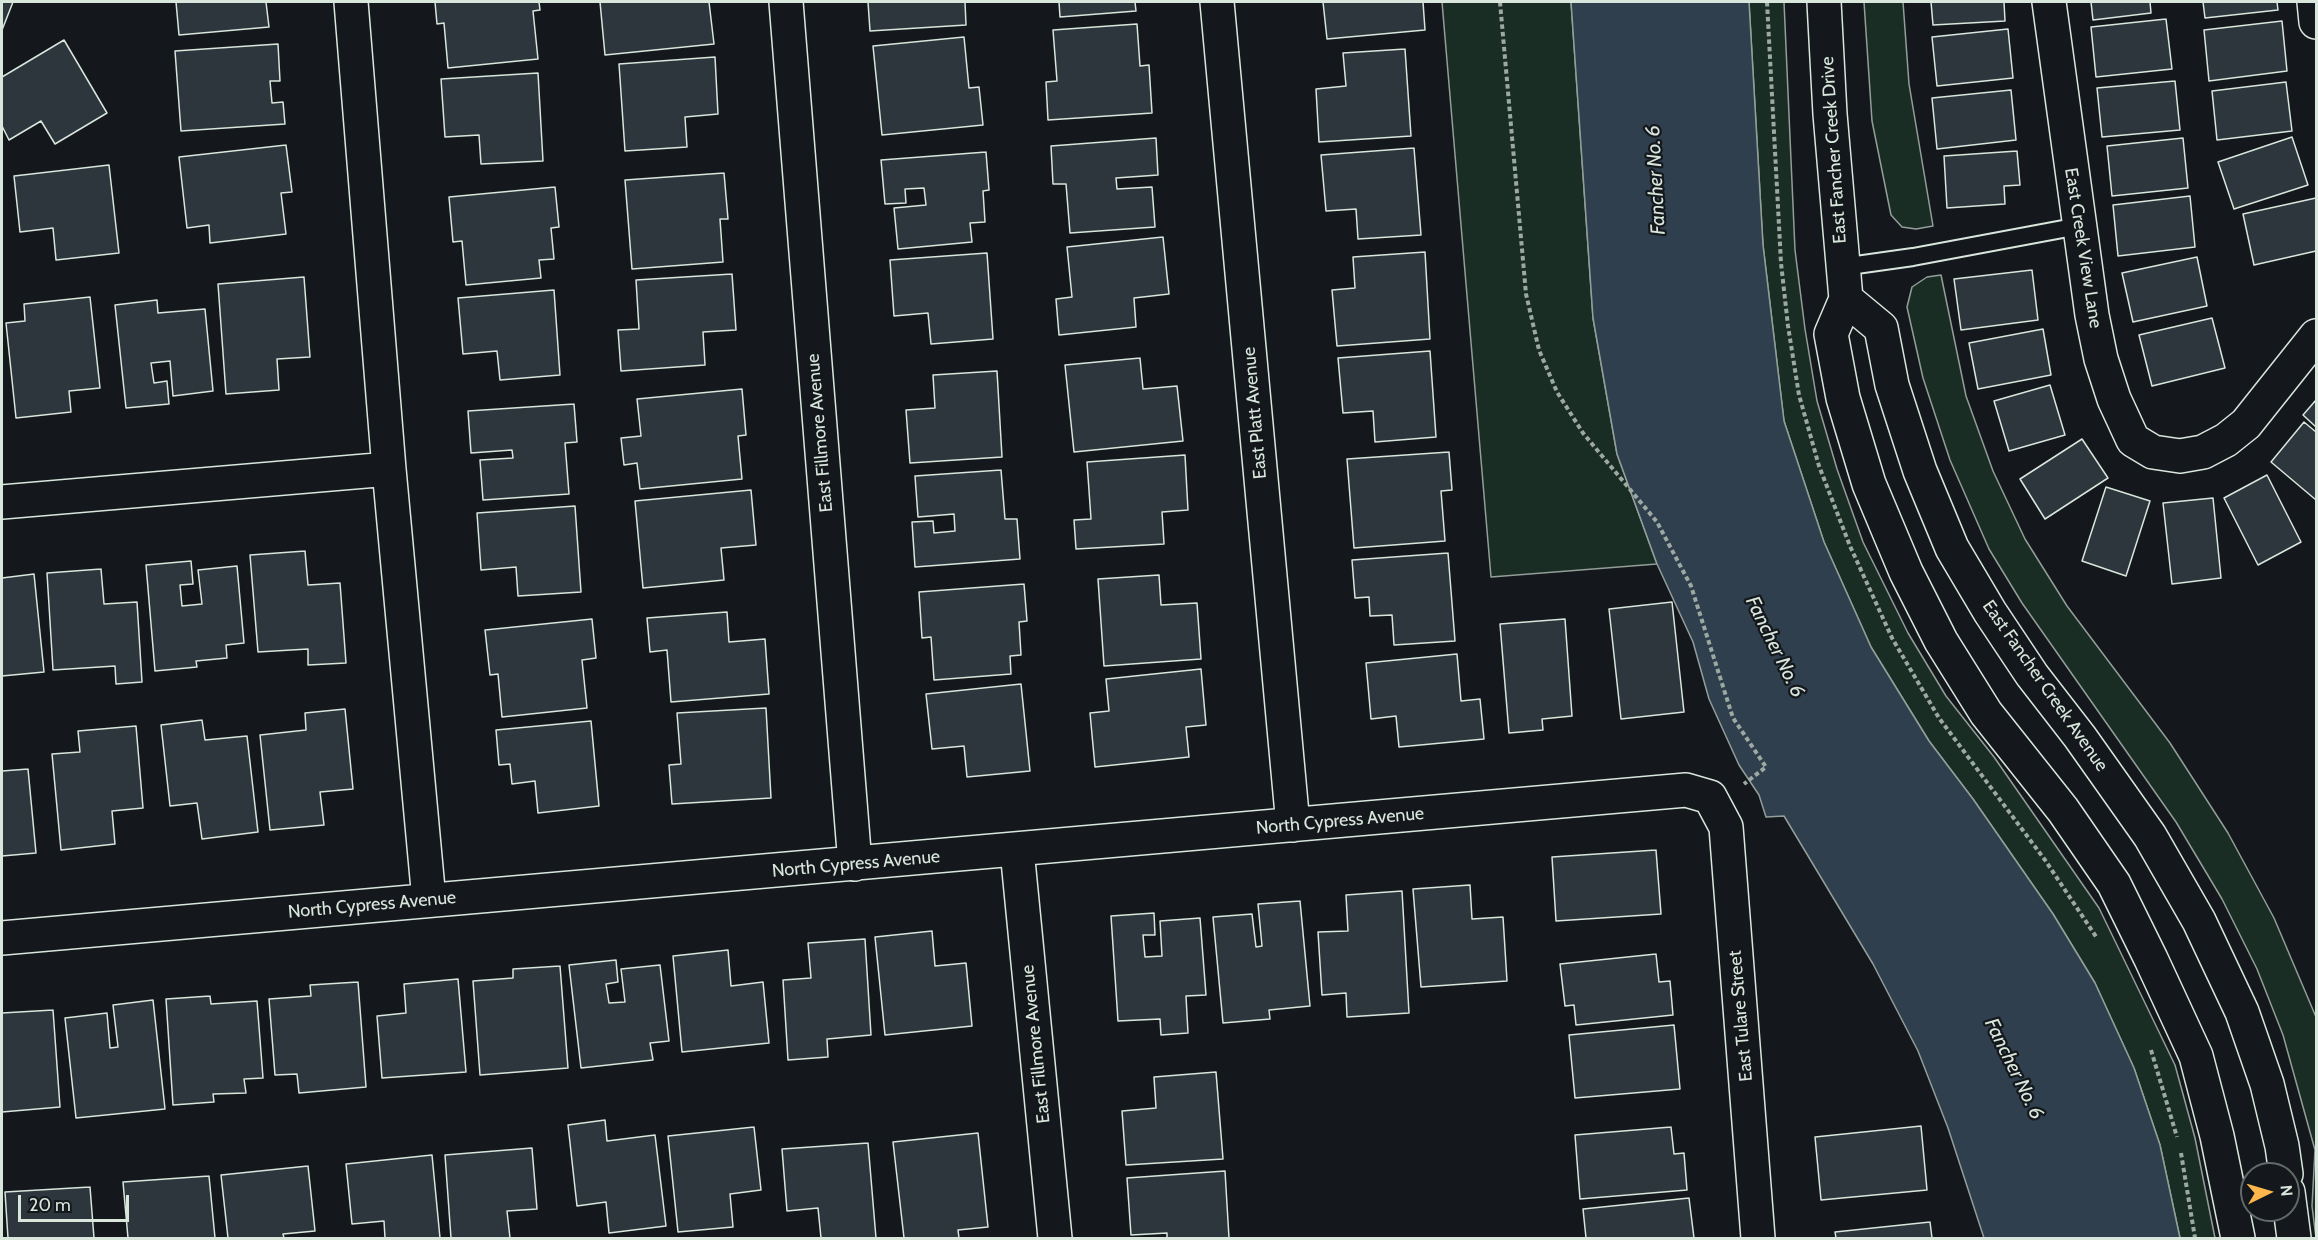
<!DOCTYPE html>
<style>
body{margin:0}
#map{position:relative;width:2318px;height:1240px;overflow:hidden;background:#14181c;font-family:Cabin,sans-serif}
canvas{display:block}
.frame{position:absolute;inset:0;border:3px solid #d8e6dc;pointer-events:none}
.north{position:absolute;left:2240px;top:1162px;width:60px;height:60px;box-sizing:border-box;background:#14181c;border:2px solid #626a69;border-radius:50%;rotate:85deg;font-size:16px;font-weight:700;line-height:24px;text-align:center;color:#d8e6dc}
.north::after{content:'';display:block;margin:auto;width:21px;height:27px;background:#ffb74d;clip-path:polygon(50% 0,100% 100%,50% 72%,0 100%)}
.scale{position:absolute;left:18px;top:1195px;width:111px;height:27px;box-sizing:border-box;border:3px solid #d8e6dc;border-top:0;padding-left:8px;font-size:18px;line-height:21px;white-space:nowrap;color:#d8e6dc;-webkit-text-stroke:4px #14181c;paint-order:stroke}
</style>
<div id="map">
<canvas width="2318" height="1240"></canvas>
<div class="frame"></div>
<div class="north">N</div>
<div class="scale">20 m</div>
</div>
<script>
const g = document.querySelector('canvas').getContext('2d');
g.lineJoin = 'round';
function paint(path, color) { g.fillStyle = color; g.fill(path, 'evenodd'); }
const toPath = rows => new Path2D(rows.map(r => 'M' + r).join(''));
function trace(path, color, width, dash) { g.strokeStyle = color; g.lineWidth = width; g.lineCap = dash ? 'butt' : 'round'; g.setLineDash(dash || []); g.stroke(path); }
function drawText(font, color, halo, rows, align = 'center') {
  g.font = font + ' Cabin,sans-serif'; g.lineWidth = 4.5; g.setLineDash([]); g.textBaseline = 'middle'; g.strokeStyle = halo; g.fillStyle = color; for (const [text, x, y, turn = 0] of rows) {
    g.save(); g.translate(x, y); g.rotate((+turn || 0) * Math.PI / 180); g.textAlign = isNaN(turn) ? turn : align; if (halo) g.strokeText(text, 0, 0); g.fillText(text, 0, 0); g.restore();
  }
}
const green = toPath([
 [1442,2,1571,2,1593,318,1617,454,1657,564,1491,577,1442,2],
 [1749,2,1784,2,1795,250,1805,329,1817,401,1837,469,1863,542,1908,633,1946,696,1994,757,2099,908,2175,1065,2195,1138,2215,1238,2180,1238,2160,1145,2134,1068,2095,983,2053,914,1973,799,1929,741,1871,647,1824,542,1784,421,1763,245,1749,2],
 [1864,2,1903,2,1909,84,1933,226,1916,229,1902,227,1891,215,1872,121,1864,2],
 [1941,275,1966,396,1993,471,2025,539,2067,606,2170,743,2228,833,2274,918,2316,1017,2316,1238,2312,1206,2315,1150,2283,1035,2257,969,2222,899,2176,822,2022,603,1989,549,1950,460,1923,378,1907,307,1912,287,1927,277,1941,275]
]);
const water = toPath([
 [1571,2,1749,2,1763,245,1784,421,1824,542,1871,647,1929,741,1973,799,2053,914,2095,983,2134,1068,2160,1145,2180,1238,1984,1238,1948,1128,1918,1051,1873,964,1784,816,1766,817,1759,795,1739,765,1709,699,1693,642,1657,564,1617,454,1593,318,1571,2]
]);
const building = toPath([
 [2,2,13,2,2,30,2,2],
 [176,2,266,2,269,27,179,35,176,2],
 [435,2,539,2,540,10,533,11,538,59,448,68,444,23,437,24,435,2],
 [600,2,709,2,714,44,605,55,600,2],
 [868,2,965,2,966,25,870,31,868,2],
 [1059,2,1135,2,1136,11,1060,17,1059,2],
 [1323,2,1423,2,1425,30,1327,39,1323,2],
 [1931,2,2004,2,2005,21,1933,25,1931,2],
 [2091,2,2150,2,2151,13,2093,20,2091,2],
 [2203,2,2277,2,2278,10,2205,18,2203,2],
 [2166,19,2172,69,2096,77,2091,27,2166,19],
 [2282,21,2287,71,2209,81,2204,30,2282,21],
 [1137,24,1140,66,1149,65,1152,113,1048,120,1046,82,1057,81,1053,30,1137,24],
 [2008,29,2013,78,1937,86,1932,37,2008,29],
 [964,37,969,88,979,87,983,125,882,135,873,46,964,37],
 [64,40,107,113,55,144,41,121,9,140,2,126,2,77,64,40],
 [278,44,280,81,270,81,272,103,283,102,285,124,181,131,175,51,278,44],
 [1405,49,1411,136,1319,142,1316,89,1346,86,1343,53,1405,49],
 [715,57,718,114,685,117,687,147,625,151,619,64,715,57],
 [538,73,543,161,481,164,479,135,445,137,441,79,538,73],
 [2175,81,2180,130,2102,137,2097,88,2175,81],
 [2286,82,2292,131,2217,140,2212,91,2286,82],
 [2011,90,2016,140,1937,149,1932,98,2011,90],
 [2292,137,2308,185,2234,209,2218,162,2292,137],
 [1156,138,1158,175,1116,178,1117,189,1152,187,1155,227,1070,233,1066,184,1053,184,1051,146,1156,138],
 [2183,138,2188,188,2112,196,2107,146,2183,138],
 [286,145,292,192,281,193,286,234,210,243,209,225,187,228,179,157,286,145],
 [1414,148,1421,235,1358,239,1356,209,1326,211,1321,155,1414,148],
 [2017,151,2020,185,2004,186,2005,204,1947,208,1944,156,2017,151],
 [986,152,989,190,983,191,985,222,970,223,972,242,898,249,894,208,926,205,924,188,905,189,906,203,885,204,881,160,986,152],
 [109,165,119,253,56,260,53,228,20,232,14,176,109,165],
 [724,173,728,219,720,219,723,262,632,269,625,180,724,173],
 [555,187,559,227,551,228,554,259,539,260,541,278,466,285,462,241,453,242,449,197,555,187],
 [2190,196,2195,247,2118,256,2113,205,2190,196],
 [2316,198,2316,251,2254,265,2243,214,2316,198],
 [1163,237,1169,294,1134,298,1136,327,1059,335,1056,299,1072,297,1067,247,1163,237],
 [1425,252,1430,339,1337,346,1332,290,1355,288,1353,257,1425,252],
 [987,253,993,339,931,344,928,313,894,316,890,260,987,253],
 [2197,257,2207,306,2133,322,2122,273,2197,257],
 [2032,270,2038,320,1961,330,1954,279,2032,270],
 [732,274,736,330,703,332,705,365,621,371,618,330,639,329,636,280,732,274],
 [304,277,310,357,277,359,279,390,226,394,218,284,304,277],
 [554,290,560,375,500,380,497,351,463,354,458,298,554,290],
 [90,297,100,388,69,391,71,412,16,418,6,323,25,321,24,304,90,297],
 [157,300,158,313,205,309,213,391,173,396,170,361,151,363,154,383,167,381,169,404,126,408,115,305,157,300],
 [2212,318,2225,368,2152,386,2139,335,2212,318],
 [2043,329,2051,375,1978,389,1969,343,2043,329],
 [1430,351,1436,437,1375,442,1373,411,1343,413,1338,358,1430,351],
 [1140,358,1143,389,1177,386,1183,441,1074,452,1065,365,1140,358],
 [997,371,1002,457,910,463,906,410,935,408,933,375,997,371],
 [2050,385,2065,435,2009,451,1994,401,2050,385],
 [742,389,746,435,738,436,742,479,640,489,637,463,624,465,621,438,641,436,637,399,742,389],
 [2316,400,2316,427,2303,415,2316,400],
 [574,404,577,442,565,443,569,494,483,500,480,460,513,458,512,450,471,453,468,411,574,404],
 [2304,422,2316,432,2316,500,2271,462,2304,422],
 [2082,439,2108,478,2045,519,2020,479,2082,439],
 [1449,452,1452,490,1441,491,1445,541,1354,548,1347,459,1449,452],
 [1185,455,1188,510,1162,512,1164,544,1076,549,1074,520,1091,519,1087,462,1185,455],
 [1001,470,1005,519,1017,519,1020,559,915,567,912,522,933,521,934,533,955,531,954,514,918,517,915,476,1001,470],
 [2267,475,2301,542,2258,565,2224,498,2267,475],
 [2106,487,2150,501,2126,576,2082,561,2106,487],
 [751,490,756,545,721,548,724,580,643,588,635,501,751,490],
 [2213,498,2221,578,2172,584,2163,503,2213,498],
 [575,506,581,592,518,596,516,567,481,570,477,513,575,506],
 [305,551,308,585,340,583,346,663,308,665,308,649,258,652,250,555,305,551],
 [1448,553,1455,641,1394,645,1392,615,1370,616,1369,597,1355,598,1352,560,1448,553],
 [191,561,193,584,180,585,182,606,202,604,198,570,237,566,244,643,226,645,227,658,196,661,197,667,155,671,146,565,191,561],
 [101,569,104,604,137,602,142,682,116,684,115,666,53,670,47,573,101,569],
 [34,574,44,672,2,676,2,578,34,574],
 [1159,575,1161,605,1197,603,1201,659,1104,666,1098,579,1159,575],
 [1024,584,1027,621,1019,622,1021,655,1010,656,1011,674,934,680,931,637,922,638,919,592,1024,584],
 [1672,602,1684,712,1621,719,1609,609,1672,602],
 [727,612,729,642,765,639,769,694,671,702,667,650,650,652,647,618,727,612],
 [592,619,596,658,582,660,587,708,502,717,498,674,490,675,485,630,592,619],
 [1565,619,1572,716,1542,719,1543,730,1509,733,1500,624,1565,619],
 [1457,654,1461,701,1480,699,1484,739,1399,747,1396,716,1371,719,1366,663,1457,654],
 [1201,669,1206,725,1186,727,1189,757,1095,767,1090,713,1109,711,1106,679,1201,669],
 [1021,684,1030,771,967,777,964,746,932,749,926,694,1021,684],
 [766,708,771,798,672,804,669,765,681,764,677,713,766,708],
 [345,709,353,789,320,792,324,825,270,830,260,735,306,730,305,713,345,709],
 [202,720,205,740,247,736,258,832,202,839,197,803,170,806,161,725,202,720],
 [591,721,599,806,538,813,535,781,512,784,510,764,499,765,496,730,591,721],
 [136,726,143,808,112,811,115,844,61,850,52,754,80,752,78,731,136,726],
 [28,769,36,853,2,856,2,771,28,769],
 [1656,850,1661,914,1556,921,1552,857,1656,850],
 [1470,885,1472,919,1503,917,1507,981,1421,987,1413,889,1470,885],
 [1402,891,1409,1013,1347,1017,1346,993,1322,995,1318,932,1348,931,1346,895,1402,891],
 [1300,901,1310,1006,1269,1010,1270,1019,1223,1023,1213,917,1252,914,1256,947,1262,946,1258,904,1300,901],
 [1154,913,1155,935,1143,935,1145,957,1162,956,1160,921,1200,918,1206,995,1186,996,1188,1033,1161,1035,1160,1019,1118,1021,1111,916,1154,913],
 [932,931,935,966,966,963,972,1026,885,1035,875,937,932,931],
 [865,939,871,1035,827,1039,828,1057,788,1060,783,980,811,978,808,943,865,939],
 [728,950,731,986,763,982,769,1043,682,1052,673,956,728,950],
 [1656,954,1659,982,1670,981,1673,1015,1576,1025,1574,1005,1565,1006,1560,964,1656,954],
 [616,960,618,982,606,984,609,1003,625,1002,621,969,660,965,669,1041,650,1043,653,1060,581,1068,569,965,616,960],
 [560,966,568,1068,480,1075,473,981,513,978,513,969,560,966],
 [458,979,466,1072,382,1078,377,1016,406,1013,404,984,458,979],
 [358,982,366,1087,299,1093,297,1074,275,1075,269,999,311,996,310,985,358,982],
 [210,996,211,1004,257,1001,263,1078,244,1079,246,1093,213,1094,214,1102,173,1105,166,999,210,996],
 [153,1000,165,1109,76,1118,65,1018,107,1013,110,1048,118,1047,113,1005,153,1000],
 [53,1010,60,1107,2,1112,2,1013,53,1010],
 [1674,1025,1680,1089,1575,1098,1569,1035,1674,1025],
 [1216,1072,1223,1159,1126,1165,1122,1111,1156,1108,1154,1077,1216,1072],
 [605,1120,607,1141,655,1135,666,1226,609,1233,606,1202,577,1206,568,1125,605,1120],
 [1921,1126,1927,1190,1821,1200,1815,1137,1921,1126],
 [754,1127,761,1190,730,1194,733,1227,678,1232,668,1136,754,1127],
 [1671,1127,1674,1154,1684,1153,1687,1190,1580,1199,1575,1135,1671,1127],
 [978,1133,988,1227,958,1230,959,1238,904,1238,893,1142,978,1133],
 [868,1143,876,1238,821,1238,818,1208,787,1211,782,1149,868,1143],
 [532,1148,537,1209,507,1211,510,1238,451,1238,445,1155,532,1148],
 [432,1155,440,1238,385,1238,384,1221,352,1224,346,1164,432,1155],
 [308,1166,315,1231,283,1234,284,1238,228,1238,221,1175,308,1166],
 [1225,1171,1229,1238,1167,1238,1167,1233,1131,1235,1127,1178,1225,1171],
 [209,1176,215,1238,128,1238,123,1182,209,1176],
 [90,1187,94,1238,8,1238,5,1192,90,1187],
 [1689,1198,1694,1238,1586,1238,1583,1209,1689,1198],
 [1930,1222,1932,1238,1836,1238,1835,1232,1930,1222]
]);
const path = toPath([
 [1500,2,1526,294,1539,350,1557,392,1583,433,1657,522,1691,586,1733,718,1766,767,1744,784],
 [1767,2,1781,263,1788,326,1799,395,1819,466,1850,546,1892,638,1939,718,2045,860,2097,938],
 [2151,1050,2177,1137],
 [2181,1153,2195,1238]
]);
const lane = toPath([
 [1842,267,1913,257,2079,226]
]);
const street = toPath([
 [351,2,389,469,429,900],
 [786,2,855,864],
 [1217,2,1293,825],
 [2049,2,2092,315,2101,359,2114,399,2133,440,2153,452,2180,456,2203,452,2226,440,2246,424,2316,336],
 [2314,2,2316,22],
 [2,502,389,469],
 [1017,850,1055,1238],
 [2,938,1686,790,1710,797,1726,827,1758,1238]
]);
const secondary = toPath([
 [1824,2,1830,114,1846,299],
 [1846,299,1831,334,1843,398,1869,484,1906,572,1941,641,1986,713,2063,810,2114,884,2151,959,2196,1056,2217,1136,2238,1238],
 [1846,299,1881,328,1892,385,1920,471,1952,548,1990,612,2032,675,2080,737,2150,836,2199,921,2242,1012,2267,1084,2282,1146,2286,1174],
 [2288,1192,2294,1238]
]);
const streetNames = [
 ["East Fancher Creek Drive",1834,150,-94],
 ["East Creek View Lane",2083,248,81],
 ["East Platt Avenue",1255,413,-95],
 ["East Fillmore Avenue",820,433,-95],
 ["East Fancher Creek Avenue",2045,686,55],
 ["North Cypress Avenue",1340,821,-5],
 ["North Cypress Avenue",856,864,-5],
 ["North Cypress Avenue",372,905,-5],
 ["East Tulare Street",1741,1016,-95],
 ["East Fillmore Avenue",1036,1044,-96]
];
const waterNames = [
 ["Fancher No. 6",1656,180,-93],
 ["Fancher No. 6",1775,647,64],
 ["Fancher No. 6",2014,1069,64]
];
paint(green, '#1a2d24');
trace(green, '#939e99', 1.5);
paint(water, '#2f3f4d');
trace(water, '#939e99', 1.5);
paint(building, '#2c363c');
trace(building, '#d8e6dc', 1.5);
trace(lane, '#d8e6dc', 20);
trace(street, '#d8e6dc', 36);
trace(secondary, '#d8e6dc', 36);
trace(path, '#9da8a2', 4, [4.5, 3]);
trace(lane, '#14181c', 16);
trace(street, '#14181c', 33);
trace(secondary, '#14181c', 33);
drawText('18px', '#d8e6dc', '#14181c', streetNames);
drawText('italic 20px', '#d8e6dc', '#14181c', waterNames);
</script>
